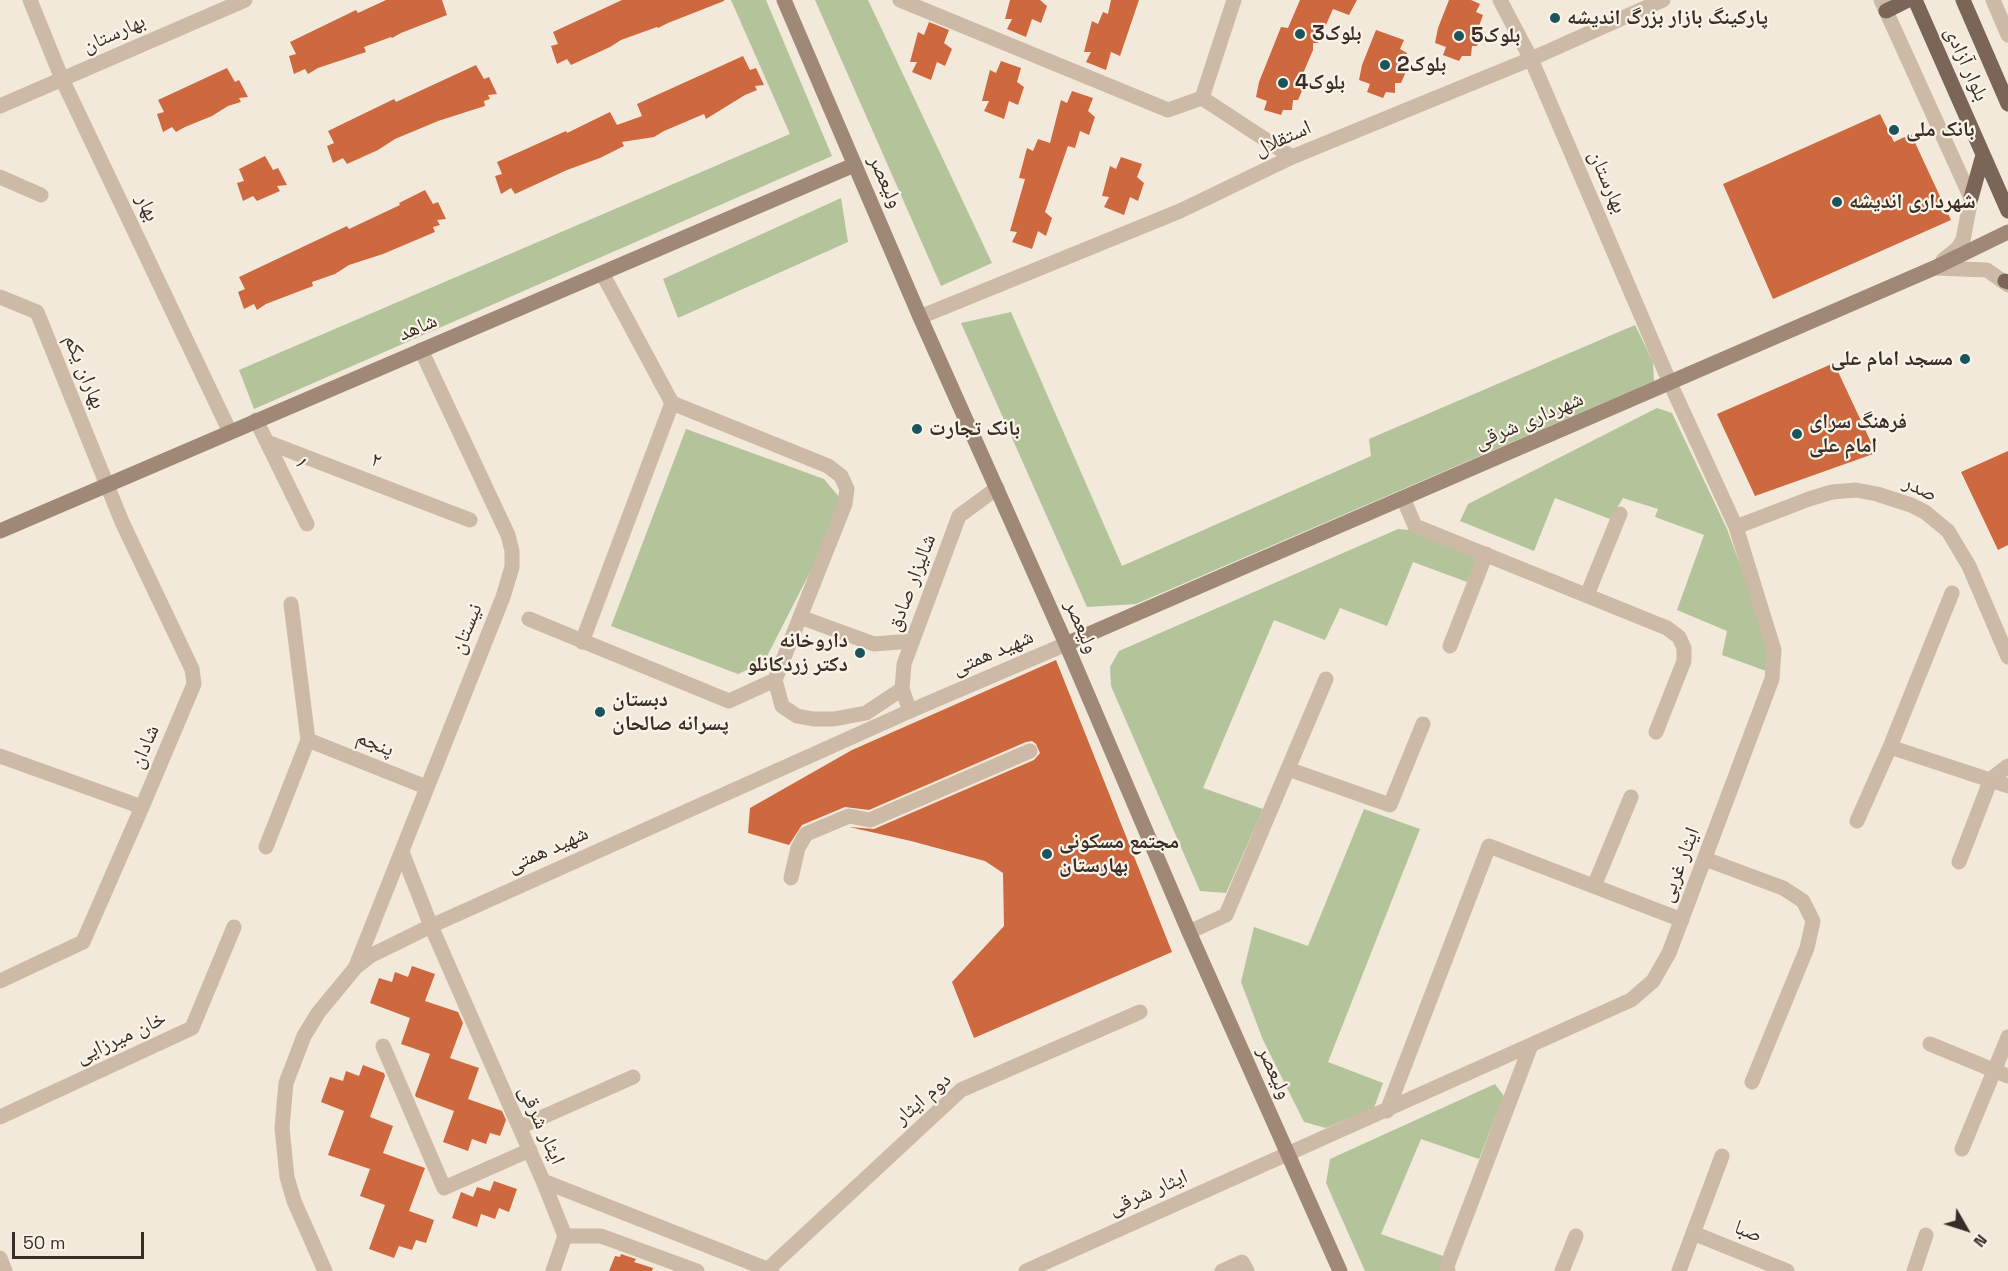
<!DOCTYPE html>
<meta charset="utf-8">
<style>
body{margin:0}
#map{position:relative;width:2008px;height:1271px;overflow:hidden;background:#f3e9db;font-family:"Space Grotesk",sans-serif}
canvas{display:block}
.north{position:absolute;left:1936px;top:1199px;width:60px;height:60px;-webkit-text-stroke:4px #faf3e7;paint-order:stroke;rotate:129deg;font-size:16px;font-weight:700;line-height:24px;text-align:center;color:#382d27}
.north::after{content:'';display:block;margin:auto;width:21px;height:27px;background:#382d27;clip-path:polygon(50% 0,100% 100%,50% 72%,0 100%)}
.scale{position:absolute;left:12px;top:1232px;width:132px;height:27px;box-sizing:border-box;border:3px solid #382d27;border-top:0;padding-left:8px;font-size:18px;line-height:21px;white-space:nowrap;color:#382d27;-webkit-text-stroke:4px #faf3e7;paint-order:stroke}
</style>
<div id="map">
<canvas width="2008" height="1271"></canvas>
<div class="north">N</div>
<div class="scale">50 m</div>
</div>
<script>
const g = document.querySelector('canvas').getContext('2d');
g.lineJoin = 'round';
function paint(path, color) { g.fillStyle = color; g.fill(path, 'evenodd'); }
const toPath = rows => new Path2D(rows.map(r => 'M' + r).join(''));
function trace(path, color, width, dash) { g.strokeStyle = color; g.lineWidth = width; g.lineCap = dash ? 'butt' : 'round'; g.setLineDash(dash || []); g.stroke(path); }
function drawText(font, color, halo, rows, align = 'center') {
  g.font = font + ' "Space Grotesk","Noto Naskh Arabic",sans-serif'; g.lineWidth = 4.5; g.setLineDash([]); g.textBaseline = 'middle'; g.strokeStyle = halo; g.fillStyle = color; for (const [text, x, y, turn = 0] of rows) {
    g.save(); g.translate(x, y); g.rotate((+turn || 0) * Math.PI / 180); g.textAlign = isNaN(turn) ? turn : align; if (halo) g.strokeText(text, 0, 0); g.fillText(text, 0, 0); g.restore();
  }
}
const green = toPath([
 [731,0,766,0,832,156,254,409,239,370,790,134],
 [815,0,868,0,992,263,941,286],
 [841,198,848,242,678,318,663,279],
 [1011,312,1122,566,1371,456,1369,439,1635,325,1653,362,1654,381,1136,604,1087,607,961,323],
 [1657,408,1672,413,1727,529,1762,625,1768,656,1766,671,1722,655,1727,631,1677,610,1704,535,1655,517,1658,509,1623,498,1610,519,1555,498,1534,551,1460,521,1468,504],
 [686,429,824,479,845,504,764,662,738,674,611,626],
 [1398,529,1410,530,1478,559,1467,582,1413,562,1387,626,1340,608,1325,640,1274,620,1203,788,1263,809,1226,893,1200,891,1111,686,1110,667,1119,651],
 [1364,809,1420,829,1328,1062,1383,1083,1374,1108,1326,1128,1304,1122,1263,1040,1241,982,1254,927,1308,946],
 [1495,1084,1504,1096,1479,1159,1421,1139,1381,1234,1443,1256,1441,1271,1365,1271,1326,1183,1330,1159]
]);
const building = toPath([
 [386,0,442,0,447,15,401,33,392,38,391,37,364,47,366,52,318,68,308,74,305,69,294,74,289,56,296,54,290,42,356,10,358,13],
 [622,0,724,0,724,1,668,23,658,28,657,27,621,40,610,47,571,65,567,59,557,64,551,46,558,44,553,32],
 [1010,0,1040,0,1047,6,1041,23,1032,19,1026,37,1007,29,1012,19,1005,19],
 [1111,0,1139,0,1120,56,1111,52,1106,70,1086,62,1091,52,1084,52,1092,21,1098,24,1103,12,1108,14],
 [1300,0,1357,0,1349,15,1333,9,1318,43,1313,43,1313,50,1299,83,1305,84,1298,100,1293,100,1292,110,1283,110,1281,115,1264,110,1267,101,1256,97,1259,82,1281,27,1288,28],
 [1449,0,1471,0,1480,4,1476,12,1483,15,1478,29,1484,30,1477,46,1472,46,1471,56,1462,56,1459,61,1443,55,1446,47,1435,43,1438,28],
 [929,22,949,30,944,43,952,49,945,66,937,62,931,80,912,72,917,62,910,62,918,32,924,35],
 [1376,30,1404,40,1400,49,1407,53,1401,66,1408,67,1401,83,1395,83,1395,93,1386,92,1383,98,1367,92,1370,84,1359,80,1362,65],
 [743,56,750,70,756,68,764,85,755,86,757,90,745,95,706,119,704,114,664,131,654,137,622,142,624,146,600,158,567,170,515,194,511,188,501,194,495,176,502,174,497,162,566,131,567,133,610,112,617,125,642,116,637,104],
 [1001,61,1021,68,1017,82,1024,87,1018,105,1009,101,1004,119,984,111,989,101,982,101,990,70,996,73],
 [476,65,484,79,489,77,497,94,488,95,490,99,484,101,485,106,438,121,395,139,378,150,347,164,343,158,333,163,327,146,334,143,328,131,394,99,396,102],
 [227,68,235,82,239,80,248,97,239,98,241,102,228,106,212,116,185,127,176,132,172,127,163,132,157,114,164,112,158,100],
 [1072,91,1093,98,1088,111,1095,117,1089,135,1080,131,1075,148,1068,146,1045,212,1052,218,1046,236,1038,231,1032,249,1012,242,1017,232,1010,231,1025,179,1019,178,1027,148,1033,151,1038,139,1050,143,1061,100,1067,103],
 [1880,114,1894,142,1911,134,1951,220,1773,299,1723,184],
 [265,156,273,170,278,168,287,185,277,186,280,191,257,201,253,196,243,201,237,183,244,181,239,169],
 [1121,157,1142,164,1137,177,1144,183,1138,201,1130,197,1124,215,1104,207,1109,197,1102,196,1110,166,1116,169],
 [425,190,433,204,438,202,446,219,437,220,440,225,433,227,435,232,383,254,349,265,335,274,312,282,313,286,266,304,257,310,254,304,244,309,238,292,245,289,239,277,347,226,349,229,400,205,399,203],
 [1834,363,1876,453,1755,496,1717,414],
 [2008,451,2008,545,1998,550,1961,472],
 [1056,660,1172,952,974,1038,952,982,1004,926,1003,873,985,861,911,841,849,827,874,829,1034,760,1040,753,1036,744,1032,741,1026,742,869,810,845,807,802,825,789,845,748,833,750,808,852,750],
 [412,966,435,974,425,1001,458,1012,463,1023,450,1058,479,1068,468,1099,502,1111,506,1120,500,1136,490,1133,486,1144,472,1139,468,1151,443,1142,454,1111,416,1097,415,1095,430,1054,401,1044,410,1018,370,1003,379,978,392,982,395,972,408,977],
 [363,1065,384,1073,385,1076,370,1117,393,1126,383,1153,425,1168,409,1211,434,1220,426,1243,416,1240,412,1250,399,1246,394,1258,369,1249,385,1205,360,1196,370,1169,328,1155,344,1111,321,1102,330,1077,343,1081,346,1071,359,1076],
 [494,1181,517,1189,509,1212,499,1208,495,1219,481,1214,477,1227,452,1218,461,1192,473,1197,477,1187,490,1191],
 [621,1254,636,1259,634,1262,653,1268,652,1271,609,1271,615,1256,620,1257]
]);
const minor = toPath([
 [30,0,62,79,230,432],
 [900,0,1168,110,1202,98],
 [1234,0,1202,98,1292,157],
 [1993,0,2008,35],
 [0,106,245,0],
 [0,177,41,195],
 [602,273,672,403,828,466,841,476,847,489,845,504,775,680,782,706,797,716,813,719,834,719,866,713,902,689],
 [0,297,37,312,122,522,192,669,194,684,142,807,83,942,0,981],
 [920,317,1180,211,1292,157,1531,59,1663,0],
 [256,420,307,524],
 [267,442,470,520],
 [1403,498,1415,526,1667,628,1679,637,1684,648,1684,661,1656,732],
 [1736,527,1809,499,1832,492,1856,490,1877,494,1911,505,1925,512,1948,531,1969,566,2008,657],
 [1587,595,1620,514],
 [800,617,874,644,912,641],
 [529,619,729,701,775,680],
 [582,642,672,403],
 [1450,646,1486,554],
 [910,711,902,689,904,664,959,516,997,488],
 [308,740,426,787],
 [1890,747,2008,786],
 [0,756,142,807],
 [1288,769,1390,805,1423,724],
 [1857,821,1890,747,1952,593],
 [266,847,308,740,291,604],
 [1705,859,1783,888,1803,901,1813,921,1807,948,1752,1082],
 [1959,862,1991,779,2008,766],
 [791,878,798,848,806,834,849,816,870,820,1030,751],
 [1594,886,1631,797],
 [431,926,543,1181,772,1271],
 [1189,932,1226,915,1326,679],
 [1930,1044,2008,1076],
 [383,1046,444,1188,530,1150],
 [1387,1111,1489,846,1682,920],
 [0,1117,192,1028,234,927],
 [520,1127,633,1077],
 [1962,1149,2008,1037],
 [543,1181,565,1236,553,1271],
 [1693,1233,1787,1271],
 [565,1236,601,1236,697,1271],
 [766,1271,961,1090,1140,1012],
 [1026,1271,1631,1000,1653,981,1669,953,1772,679,1774,650,1736,527,1670,383,1531,59,1500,0],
 [1222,1271,1242,1262,1247,1271],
 [1448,1271,1447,1266,1531,1045],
 [1562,1271,1576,1236],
 [1679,1271,1722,1156],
 [1914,1271,1926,1235]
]);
const tertiary = toPath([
 [1881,0,1971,198,1963,240,1958,248,1943,260],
 [1934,268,1987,270,2008,285],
 [402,852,431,926],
 [356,966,503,597,512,567,512,551,508,535,421,350],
 [0,1258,5,1271],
 [325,1271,294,1201,287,1177,282,1128,284,1105,286,1083,304,1036,318,1013,356,967,370,956,431,926,910,711,1066,644]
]);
const secondary = toPath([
 [784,0,920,317,1066,644,1189,932,1340,1271],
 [0,531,854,165],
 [1066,644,1934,268,2008,232]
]);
const primary = toPath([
 [1915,0,2008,211],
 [1963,0,2008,104],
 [1886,11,1908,0],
 [1971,198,1983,155],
 [2005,281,2008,282]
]);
const markers = [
 [1555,18,6,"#1a545c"],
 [1300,34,6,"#1a545c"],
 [1459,36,6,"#1a545c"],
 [1385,65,6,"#1a545c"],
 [1283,83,6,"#1a545c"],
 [1894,130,6,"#1a545c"],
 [1837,202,6,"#1a545c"],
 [1965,359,6,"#1a545c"],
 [917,429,6,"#1a545c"],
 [1797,434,6,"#1a545c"],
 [860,653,6,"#1a545c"],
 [600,712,6,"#1a545c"],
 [1047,854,6,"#1a545c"]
];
const poiNames = [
 ["پارکینگ بازار بزرگ اندیشه",1567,18],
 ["بلوک3",1312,34],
 ["بلوک5",1471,36],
 ["بلوک2",1397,65],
 ["بلوک4",1295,83],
 ["بانک ملی",1906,130],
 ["شهرداری اندیشه",1849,202],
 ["مسجد امام علی",1953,359,"right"],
 ["فرهنگ سرای",1809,422],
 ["امام علی",1809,446],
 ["بانک تجارت",929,429],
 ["داروخانه",848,641,"right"],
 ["دکتر زردکانلو",848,665,"right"],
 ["دبستان",612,700],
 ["پسرانه صالحان",612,724],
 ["مجتمع مسکونی",1059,842],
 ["بهارستان",1059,866]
];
const streetNames = [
 ["بهارستان",114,34,-24],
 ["بلوار آزادی",1966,64,66],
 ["استقلال",1283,139,-24],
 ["ولیعصر",885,182,66],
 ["بهارستان",1607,182,67],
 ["بهار",147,208,65],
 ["شاهد",418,328,-23],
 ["بهاران یکم",84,372,68],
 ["شهرداری شرقی",1529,421,-23],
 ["۲",376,461,21],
 ["۱",301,463,64],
 ["صدر",1920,489,26],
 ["شالیزار صادق",912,583,-69],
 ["ولیعصر",1081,627,67],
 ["نيستان",467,629,-68],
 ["شهید همتی",993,653,-23],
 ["پنجم",375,744,22],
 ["شادان",145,747,-67],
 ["شهید همتی",548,850,-24],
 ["ایثار غربی",1680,865,-69],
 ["خان میرزایی",121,1038,-25],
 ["ولیعصر",1274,1073,66],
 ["دوم ایثار",923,1099,-41],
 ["ایثار شرقی",541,1125,66],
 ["ایثار شرقی",1148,1193,-24],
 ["صبا",1748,1232,22]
];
paint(green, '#b3c39a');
paint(building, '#cd683f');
trace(minor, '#ccb9a6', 15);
trace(tertiary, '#ccb9a6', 15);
trace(secondary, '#a08877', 15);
trace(primary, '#7a6557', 15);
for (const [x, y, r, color] of markers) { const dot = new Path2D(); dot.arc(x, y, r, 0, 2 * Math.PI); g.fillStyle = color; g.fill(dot); trace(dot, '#faf3e7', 2); }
drawText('bold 21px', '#382d27', '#faf3e7', poiNames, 'left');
drawText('21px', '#382d27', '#faf3e7', streetNames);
</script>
